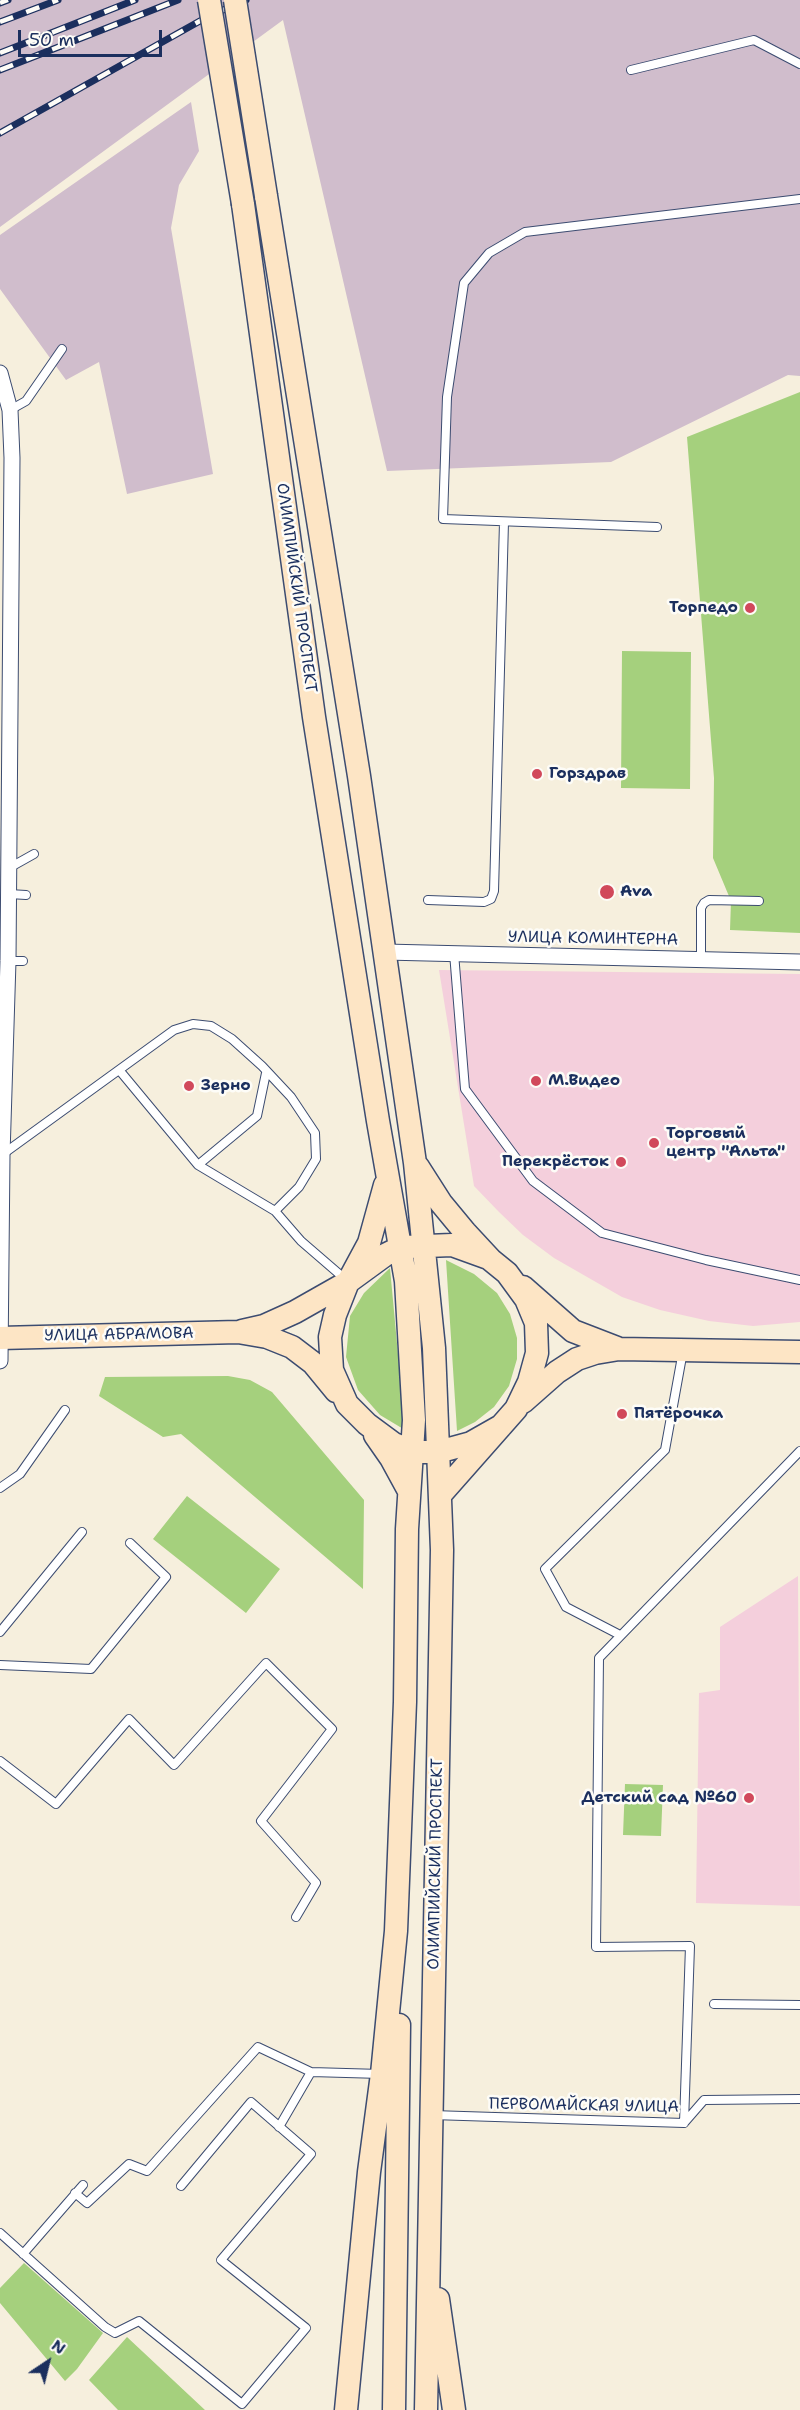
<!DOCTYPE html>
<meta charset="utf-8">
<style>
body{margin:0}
#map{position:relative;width:800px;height:2410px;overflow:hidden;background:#f6efdd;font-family:"Shantell Sans",sans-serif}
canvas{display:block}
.north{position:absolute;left:18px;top:2332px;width:60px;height:60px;-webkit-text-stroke:4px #fdfcf7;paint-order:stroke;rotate:35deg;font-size:16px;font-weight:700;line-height:24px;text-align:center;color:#1b2f5e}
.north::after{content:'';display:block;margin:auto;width:21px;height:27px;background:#1b2f5e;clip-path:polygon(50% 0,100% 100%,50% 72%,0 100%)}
.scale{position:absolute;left:18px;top:30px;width:144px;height:27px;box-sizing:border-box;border:3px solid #1b2f5e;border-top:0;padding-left:8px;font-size:18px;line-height:21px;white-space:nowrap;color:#1b2f5e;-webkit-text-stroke:4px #fdfcf7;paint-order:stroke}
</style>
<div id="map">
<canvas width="800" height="2410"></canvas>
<div class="north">N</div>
<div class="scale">50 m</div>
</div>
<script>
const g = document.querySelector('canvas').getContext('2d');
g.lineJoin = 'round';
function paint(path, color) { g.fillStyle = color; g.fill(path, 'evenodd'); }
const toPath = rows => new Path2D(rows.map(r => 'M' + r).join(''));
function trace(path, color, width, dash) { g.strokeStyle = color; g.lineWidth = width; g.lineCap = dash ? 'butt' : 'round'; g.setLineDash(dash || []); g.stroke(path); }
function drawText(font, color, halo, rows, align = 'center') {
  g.font = font + ' "Shantell Sans",sans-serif'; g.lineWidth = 5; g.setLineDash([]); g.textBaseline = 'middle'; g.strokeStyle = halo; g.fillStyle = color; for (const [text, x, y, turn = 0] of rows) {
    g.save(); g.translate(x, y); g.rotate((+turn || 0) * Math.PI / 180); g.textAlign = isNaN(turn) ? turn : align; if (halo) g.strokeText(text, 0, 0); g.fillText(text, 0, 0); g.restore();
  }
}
const built = toPath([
 [439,970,800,974,800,1322,753,1326,709,1321,660,1310,622,1297,554,1258,523,1235,499,1212,474,1186],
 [798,1576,800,1906,696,1903,699,1693,720,1690,720,1627]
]);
const industrial = toPath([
 [0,0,800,0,800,376,788,375,611,462,387,471,283,20,0,227],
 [191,102,199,151,179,185,171,228,213,474,127,494,99,362,66,380,0,289,0,235]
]);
const green = toPath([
 [800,392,800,933,730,930,731,901,713,858,714,778,687,437],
 [622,651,691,652,690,789,621,788],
 [446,1260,474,1274,497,1293,510,1314,517,1338,517,1359,509,1386,494,1407,475,1422,457,1431],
 [390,1268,405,1430,380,1415,358,1390,346,1357,350,1316,364,1293],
 [228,1376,250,1380,272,1392,364,1500,363,1589,181,1434,163,1437,99,1396,105,1377],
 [187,1496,280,1569,246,1613,153,1539],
 [625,1784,663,1785,661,1836,623,1835],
 [24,2263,103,2333,77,2369,65,2381,0,2303,0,2288],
 [127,2337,205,2410,118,2410,89,2380]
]);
const lane = toPath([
 [631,70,754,40,800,64],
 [10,410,26,401,62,349],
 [657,527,443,519,447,397,464,283,489,253,525,232,800,199],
 [9,868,34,854],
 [9,894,26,895],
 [428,900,484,902,491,899,494,891,504,522],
 [454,953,465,1089,533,1181,602,1233,706,1260,800,1280],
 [701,959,701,908,704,903,709,900,759,901],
 [8,961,23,961],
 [120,1071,198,1165,275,1211,301,1241,345,1279],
 [3,1154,174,1030,193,1024,211,1026,232,1039,262,1066,291,1097,315,1133,316,1159,299,1187,275,1211],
 [198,1165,257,1116,266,1073],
 [0,1488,20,1474,65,1410],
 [0,1632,82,1532],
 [620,1635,566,1607,545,1569,665,1450,683,1351],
 [0,1665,91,1669,166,1577,130,1543],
 [0,1761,56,1804,129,1719,174,1765,266,1663,332,1729,261,1821,316,1883,296,1917],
 [714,2004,800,2005],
 [432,2115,684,2123,704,2100,800,2099],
 [684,2123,690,1946,596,1947,599,1658,800,1451],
 [279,2127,311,2072,381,2074],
 [75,2193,87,2203,129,2164,147,2171,258,2047,311,2072],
 [0,2233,105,2327,115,2333,139,2321,242,2404,306,2328,221,2260,311,2154,251,2102,181,2186],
 [23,2254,83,2185]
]);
const street = toPath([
 [0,373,10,410,12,458,8,961,2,1155,0,1361],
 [385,952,800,962]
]);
const secondary = toPath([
 [266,196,359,776,415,1163,434,1348,442,1550,426,2410],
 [243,204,314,717,378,1121,406,1281,414,1420,407,1529,405,1702,396,1931,382,2074,369,2172,346,2410],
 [418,1167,441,1203,465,1232,491,1260,507,1273,526,1299,536,1323,537,1353,529,1382,516,1409,441,1494],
 [385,1185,369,1243,348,1282,335,1315,330,1337,332,1370,347,1404,367,1424,394,1444,414,1452,438,1452,471,1443,501,1426],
 [523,1287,573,1331,617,1348],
 [242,1331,264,1326,295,1312,348,1282,385,1255,401,1247,452,1245,488,1258],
 [0,1338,238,1332,267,1337,292,1347,313,1363,336,1391],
 [523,1402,557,1372,577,1359,595,1353,619,1349,800,1352],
 [375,1435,391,1458,409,1491],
 [438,2299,454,2410],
 [394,2410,399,2025]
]);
const rail = toPath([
 [0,3,8,0],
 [0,22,58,0],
 [0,53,135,0],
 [0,70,178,0],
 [0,133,207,17,246,0]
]);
const secondaryBridge = toPath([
 [209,0,243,204],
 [235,0,266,196]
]);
const markers = [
 [750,608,6,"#d1495b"],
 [537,774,6,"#d1495b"],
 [607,892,8,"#d1495b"],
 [536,1081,6,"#d1495b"],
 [189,1086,6,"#d1495b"],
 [654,1143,6,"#d1495b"],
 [621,1162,6,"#d1495b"],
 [622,1414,6,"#d1495b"],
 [749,1798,6,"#d1495b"]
];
const streetNames = [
 ["ОЛИМПИЙСКИЙ ПРОСПЕКТ",296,588,82],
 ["УЛИЦА КОМИНТЕРНА",593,939,1],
 ["УЛИЦА АБРАМОВА",119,1335,-1],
 ["ОЛИМПИЙСКИЙ ПРОСПЕКТ",436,1864,-89],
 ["ПЕРВОМАЙСКАЯ УЛИЦА",584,2106,1]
];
const poiNames = [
 ["Торпедо",738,608,"right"],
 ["Горздрав",549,774],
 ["Ava",620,892],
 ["М.Видео",548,1081],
 ["Зерно",201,1086],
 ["Торговый",666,1134],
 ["центр \"Альта\"",666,1152],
 ["Перекрёсток",609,1162,"right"],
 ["Пятёрочка",634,1414],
 ["Детский сад №60",737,1798,"right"]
];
paint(built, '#f4cfdc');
paint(industrial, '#d0bdcc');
paint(green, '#a5d07d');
trace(lane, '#3c4c71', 10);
trace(street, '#3c4c71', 17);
trace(secondary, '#3c4c71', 25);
trace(lane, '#fff', 8);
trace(street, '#fff', 15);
trace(secondary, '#fde5c5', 22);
trace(rail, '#1b2f5e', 7);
trace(rail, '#fdfcf7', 4.5, [14]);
trace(secondaryBridge, '#3c4c71', 25, []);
trace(secondaryBridge, '#fde5c5', 22);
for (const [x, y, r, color] of markers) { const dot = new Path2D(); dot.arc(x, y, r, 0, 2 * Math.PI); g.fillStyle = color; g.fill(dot); trace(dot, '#fdfcf7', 2); }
drawText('16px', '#1b2f5e', '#fdfcf7', streetNames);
drawText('bold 16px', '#1b2f5e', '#fdfcf7', poiNames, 'left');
</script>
